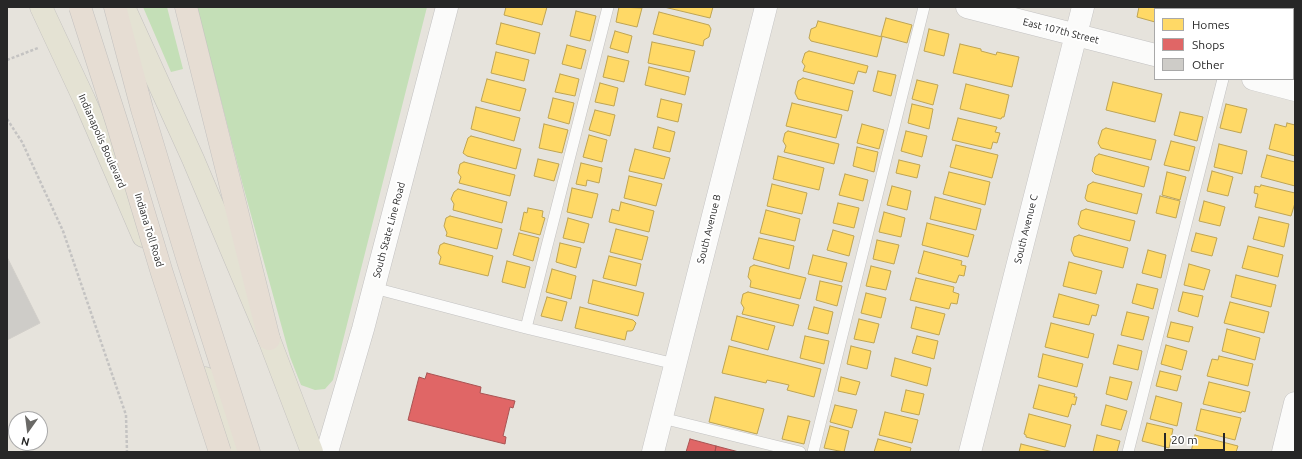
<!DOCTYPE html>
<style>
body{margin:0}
#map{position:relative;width:1302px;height:459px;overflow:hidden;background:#e6e3dc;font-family:Ubuntu,sans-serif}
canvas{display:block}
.frame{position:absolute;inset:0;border:8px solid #272727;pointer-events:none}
.legend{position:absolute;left:1154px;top:8px;width:140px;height:72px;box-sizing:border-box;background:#fff;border:1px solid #a9a9a9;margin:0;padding:5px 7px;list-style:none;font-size:12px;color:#272727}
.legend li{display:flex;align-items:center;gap:8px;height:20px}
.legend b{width:20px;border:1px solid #a9a9a9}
.north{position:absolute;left:8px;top:411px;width:40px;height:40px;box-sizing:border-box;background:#fff;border:1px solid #a9a9a9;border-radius:50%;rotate:194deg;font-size:11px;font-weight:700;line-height:16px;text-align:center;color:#272727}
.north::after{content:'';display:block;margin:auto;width:14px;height:18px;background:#6a6966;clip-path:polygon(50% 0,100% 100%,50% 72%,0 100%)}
.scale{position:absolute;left:1164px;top:433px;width:61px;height:18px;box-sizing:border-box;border:2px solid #272727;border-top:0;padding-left:5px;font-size:12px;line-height:14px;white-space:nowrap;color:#272727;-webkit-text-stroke:3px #fff;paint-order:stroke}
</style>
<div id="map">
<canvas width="1302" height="459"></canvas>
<div class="frame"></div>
<ul class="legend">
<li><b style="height:11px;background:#ffd966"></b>Homes</li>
<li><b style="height:11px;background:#e06666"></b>Shops</li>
<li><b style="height:11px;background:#ceccc8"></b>Other</li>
</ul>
<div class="north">N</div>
<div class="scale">20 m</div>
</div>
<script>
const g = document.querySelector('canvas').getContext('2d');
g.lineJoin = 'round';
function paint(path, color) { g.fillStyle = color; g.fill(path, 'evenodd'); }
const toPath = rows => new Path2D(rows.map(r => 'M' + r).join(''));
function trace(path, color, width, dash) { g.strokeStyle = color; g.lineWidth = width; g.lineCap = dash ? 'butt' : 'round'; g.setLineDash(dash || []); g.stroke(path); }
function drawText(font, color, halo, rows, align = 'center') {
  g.font = font + ' Ubuntu,sans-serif'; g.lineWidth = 4; g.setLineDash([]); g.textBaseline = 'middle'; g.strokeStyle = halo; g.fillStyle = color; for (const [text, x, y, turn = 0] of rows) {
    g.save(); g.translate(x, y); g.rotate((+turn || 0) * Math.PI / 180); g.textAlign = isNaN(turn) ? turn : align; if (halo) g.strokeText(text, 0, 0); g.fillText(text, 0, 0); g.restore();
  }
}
const green = toPath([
 [143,7,167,7,183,69,171,72],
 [197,7,427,7,333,380,325,389,315,390,301,385,290,357,242,182]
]);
const homes = toPath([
 [506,7,547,7,542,25,504,15,506,7],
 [619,7,642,8,637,27,616,22,619,7],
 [664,7,713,7,710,18,664,7],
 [1139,7,1177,7,1177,9,1155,9,1155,22,1137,17,1139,7],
 [1210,7,1231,7,1230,9,1219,9,1210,7],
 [1255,7,1275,7,1277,8,1277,9,1255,9,1255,7],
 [576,11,596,16,590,41,570,36,576,11],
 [659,12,709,25,711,29,709,37,704,40,703,46,653,34,659,12],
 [886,18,912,25,907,43,881,36,886,18],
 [818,21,882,37,877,57,811,41,809,38,811,29,816,27,818,21],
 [501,23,540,33,535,54,496,44,501,23],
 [929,29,949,34,944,56,924,51,929,29],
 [615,31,632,36,628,53,610,48,615,31],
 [1295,37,1295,59,1293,58,1293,45,1295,37],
 [652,42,695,51,690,72,648,63,652,42],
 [960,44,981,49,981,51,996,55,997,52,1019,57,1012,87,953,73,960,44],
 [567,45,586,50,581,69,562,64,567,45],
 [809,51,868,66,866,73,858,71,854,84,803,71,805,66,802,62,805,53,809,51],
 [496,52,529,60,524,81,491,73,496,52],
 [608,56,629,61,624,82,603,77,608,56],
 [649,67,689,77,685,95,645,85,649,67],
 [878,71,896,75,891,96,873,91,878,71],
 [560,74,579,79,575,96,555,92,560,74],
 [803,78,853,91,848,111,798,99,795,93,798,81,803,78],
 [487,79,526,89,520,111,481,101,487,79],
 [917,80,938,85,933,105,912,99,917,80],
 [1113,82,1162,94,1155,122,1106,110,1113,82],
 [600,83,618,88,614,106,595,102,600,83],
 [966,84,1009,95,1004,117,1002,117,1001,119,960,109,966,84],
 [553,98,574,103,569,124,548,118,553,98],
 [661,99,682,104,678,122,657,117,661,99],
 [792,103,842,115,836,138,786,126,792,103],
 [912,104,933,109,929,129,908,123,912,104],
 [1226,104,1247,109,1241,133,1220,128,1226,104],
 [476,107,520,118,514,141,471,129,476,107],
 [595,110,615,115,610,136,589,130,595,110],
 [1180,112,1203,117,1197,141,1174,135,1180,112],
 [958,118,997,127,995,132,1000,133,997,143,993,142,991,149,952,140,958,118],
 [1287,123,1295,125,1295,156,1269,149,1275,124,1286,127,1287,123],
 [544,124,568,130,562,153,539,148,544,124],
 [862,124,884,130,879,149,857,143,862,124],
 [658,127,675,132,670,152,653,148,658,127],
 [1106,128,1156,140,1151,160,1101,148,1098,143,1102,130,1106,128],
 [788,131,839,144,834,164,784,152,786,146,783,141,785,133,788,131],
 [906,131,927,136,922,157,901,151,906,131],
 [589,135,607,140,602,162,583,157,589,135],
 [471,136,521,149,516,169,467,156,463,153,468,138,471,136],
 [1171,141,1195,147,1189,171,1164,165,1171,141],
 [1219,144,1247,151,1242,174,1214,167,1219,144],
 [956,145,998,155,992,178,950,167,956,145],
 [857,147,878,152,874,172,853,166,857,147],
 [635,149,670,158,664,179,629,171,635,149],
 [1099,154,1149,167,1144,187,1095,174,1092,171,1095,157,1099,154],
 [1267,155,1295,162,1295,186,1261,177,1267,155],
 [778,156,824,168,819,190,773,179,778,156],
 [538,159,559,164,554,181,534,176,538,159],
 [899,160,920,165,917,178,896,173,899,160],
 [464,162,515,175,510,196,459,183,461,177,458,173,460,164,464,162],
 [581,163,602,168,599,183,587,180,586,186,576,184,581,163],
 [1212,171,1233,177,1228,196,1207,191,1212,171],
 [949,172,990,182,985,205,943,194,949,172],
 [1167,172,1186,177,1180,200,1162,195,1167,172],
 [845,174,868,180,863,201,839,195,845,174],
 [629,176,662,184,656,206,624,198,629,176],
 [1093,182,1142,194,1137,214,1087,201,1085,198,1088,185,1093,182],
 [772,184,807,193,802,214,767,206,772,184],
 [1261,185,1295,193,1295,203,1291,216,1255,207,1258,194,1254,193,1255,186,1260,187,1261,185],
 [892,186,911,191,907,210,887,205,892,186],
 [572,188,598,194,592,218,567,212,572,188],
 [458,189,507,202,502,223,453,210,454,204,451,199,454,192,458,189],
 [1160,196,1180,201,1176,218,1156,213,1160,196],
 [935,197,981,209,976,230,930,219,935,197],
 [1204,201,1225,207,1220,226,1199,221,1204,201],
 [621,202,654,211,649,232,609,222,612,209,619,211,621,202],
 [838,203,859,208,854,228,833,223,838,203],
 [528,208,543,211,542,217,545,218,540,235,520,230,524,212,527,213,528,208],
 [1086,209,1135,221,1130,241,1081,228,1078,224,1081,211,1086,209],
 [766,210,800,219,795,241,760,233,766,210],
 [884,212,905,218,901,237,879,232,884,212],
 [450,216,502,229,497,249,446,236,447,233,444,226,446,218,450,216],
 [1259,217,1289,224,1284,247,1253,239,1259,217],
 [568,218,589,224,584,243,563,238,568,218],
 [927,223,974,235,968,257,922,245,927,223],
 [616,229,648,237,642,260,610,252,616,229],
 [833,230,854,236,849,256,827,250,833,230],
 [519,233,539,238,533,261,513,255,519,233],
 [1196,233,1217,238,1212,256,1191,251,1196,233],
 [1079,235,1128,248,1123,268,1074,256,1071,250,1074,237,1079,235],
 [759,238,794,246,789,269,753,259,759,238],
 [877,240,899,245,894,264,873,259,877,240],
 [444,243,493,256,488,276,439,264,441,257,438,253,440,245,444,243],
 [560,243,581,248,576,268,556,262,560,243],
 [1248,246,1283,255,1278,277,1242,268,1248,246],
 [1148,250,1166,255,1161,278,1142,273,1148,250],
 [924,251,962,261,961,265,966,266,964,276,959,275,956,283,918,273,924,251],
 [813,255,847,263,842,282,808,274,813,255],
 [609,256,641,264,636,286,603,278,609,256],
 [507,261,530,267,525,288,502,282,507,261],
 [1069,262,1102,271,1096,294,1063,286,1069,262],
 [1189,264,1210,270,1204,290,1184,285,1189,264],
 [754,265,806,278,800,299,750,287,751,281,748,277,750,267,754,265],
 [871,266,891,271,886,290,866,286,871,266],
 [552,269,576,276,571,299,546,292,552,269],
 [1236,275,1276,285,1271,307,1231,297,1236,275],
 [916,278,954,287,953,292,959,294,957,304,951,303,949,309,910,300,916,278],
 [593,280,644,293,638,316,588,303,593,280],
 [820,281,842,286,837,306,816,300,820,281],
 [1137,284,1158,289,1153,309,1132,303,1137,284],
 [748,292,799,305,793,326,742,314,744,308,741,303,743,294,748,292],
 [1183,292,1203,296,1198,317,1178,311,1183,292],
 [866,293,886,298,881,318,861,313,866,293],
 [1059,294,1099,305,1096,316,1092,315,1089,325,1053,317,1059,294],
 [547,297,567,302,562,321,541,316,547,297],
 [1230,302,1269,312,1264,333,1224,323,1230,302],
 [580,307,633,320,636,323,633,330,631,331,627,331,625,340,575,328,580,307],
 [814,307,833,312,828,334,808,329,814,307],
 [916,307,945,314,939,335,911,328,916,307],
 [1127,312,1149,317,1143,340,1121,335,1127,312],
 [737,316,775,326,768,350,731,340,737,316],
 [859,319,879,324,874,343,854,339,859,319],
 [1171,322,1193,327,1189,342,1167,337,1171,322],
 [1051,323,1094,334,1088,358,1045,347,1051,323],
 [1227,329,1260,338,1255,360,1222,351,1227,329],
 [805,336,829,341,824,364,800,358,805,336],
 [917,336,938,341,934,359,912,353,917,336],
 [1118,345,1142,351,1138,370,1113,364,1118,345],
 [1166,345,1187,351,1182,370,1161,364,1166,345],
 [729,346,821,369,814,397,787,390,789,385,767,380,766,383,722,373,729,346],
 [851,346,871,351,867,369,847,364,851,346],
 [1043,354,1083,364,1077,387,1038,377,1043,354],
 [1219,356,1253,364,1248,386,1207,376,1212,359,1218,360,1219,356],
 [895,358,931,368,927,386,891,376,895,358],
 [1160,371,1181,376,1177,391,1156,386,1160,371],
 [841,377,860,382,856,395,838,391,841,377],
 [1110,377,1132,382,1127,400,1106,394,1110,377],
 [1209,382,1250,392,1245,412,1242,411,1241,413,1203,404,1209,382],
 [1039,385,1075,394,1074,397,1077,397,1075,405,1072,404,1068,417,1033,408,1039,385],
 [906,390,924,394,919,415,901,411,906,390],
 [1156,396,1182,403,1177,426,1150,419,1156,396],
 [715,397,764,409,757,434,709,422,715,397],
 [835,405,857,410,852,428,830,422,835,405],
 [1106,405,1127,411,1121,430,1101,425,1106,405],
 [1201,409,1241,418,1235,440,1196,430,1201,409],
 [885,412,918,420,912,443,879,435,885,412],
 [1029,414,1071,425,1065,447,1026,437,1026,435,1024,434,1029,414],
 [788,416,810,421,804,444,782,439,788,416],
 [1147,423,1173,429,1169,448,1142,441,1147,423],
 [830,426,849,431,844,452,824,448,830,426],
 [1097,435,1120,441,1117,452,1093,452,1097,435],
 [1195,435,1238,446,1236,452,1191,452,1195,435],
 [878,439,911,448,910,452,874,452,878,439],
 [1021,444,1053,452,1019,452,1021,444]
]);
const shops = toPath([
 [427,373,481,387,480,393,515,401,513,408,510,407,503,436,506,437,505,444,408,420,419,377,425,379,427,373],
 [690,439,716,446,715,452,686,452,690,439],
 [716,446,739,452,715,452,716,446]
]);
const building = toPath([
 [7,257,40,323,7,340,7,257]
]);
const path = toPath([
 [7,60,38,48],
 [7,119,22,142,63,231,126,415,127,452]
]);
const service = toPath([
 [1241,9,1241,7],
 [374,288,526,328,675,364],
 [526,328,608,7],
 [662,418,800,452],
 [813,452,924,7],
 [1128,452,1223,79]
]);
const minor = toPath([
 [967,7,1155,55],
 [1253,79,1295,90],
 [327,452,363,329,447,7],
 [653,452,766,7],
 [970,452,1083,7],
 [1283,452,1295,403]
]);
const primary = toPath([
 [41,7,84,99,143,236],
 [124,7,193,159,269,339,312,452],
 [205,378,237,452]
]);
const motorway = toPath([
 [115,7,142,109,188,261,249,452],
 [186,7,269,339]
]);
const motorwayBridge = toPath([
 [80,7,117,123,162,273,220,452]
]);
const streetNames = [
 ["East 107th Street",1061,31,14],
 ["Indianapolis Boulevard",102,141,66],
 ["South Avenue B",709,229,-76],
 ["South Avenue C",1026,229,-76],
 ["Indiana Toll Road",149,230,73],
 ["South State Line Road",389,230,-75]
];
paint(green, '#c4dfb7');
paint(homes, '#ffd966');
trace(homes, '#bea453', 1);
paint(shops, '#e06666');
trace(shops, '#a85353', 1);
paint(building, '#ceccc8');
trace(building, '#d1cec9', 1);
trace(service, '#c3c2c2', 12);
trace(minor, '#c3c2c2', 23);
trace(primary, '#c3c1bf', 23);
trace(motorway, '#c3c1bf', 23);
trace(path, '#c4c3c2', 2.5, [3, 2]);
trace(service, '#fbfbfa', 11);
trace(minor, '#fbfbfa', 22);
trace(primary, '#e4e2d3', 22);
trace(motorway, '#e6ddd3', 22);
trace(motorwayBridge, '#c3c1bf', 23, []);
trace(motorwayBridge, '#e6ddd3', 22);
drawText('10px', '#272727', '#fff', streetNames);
</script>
